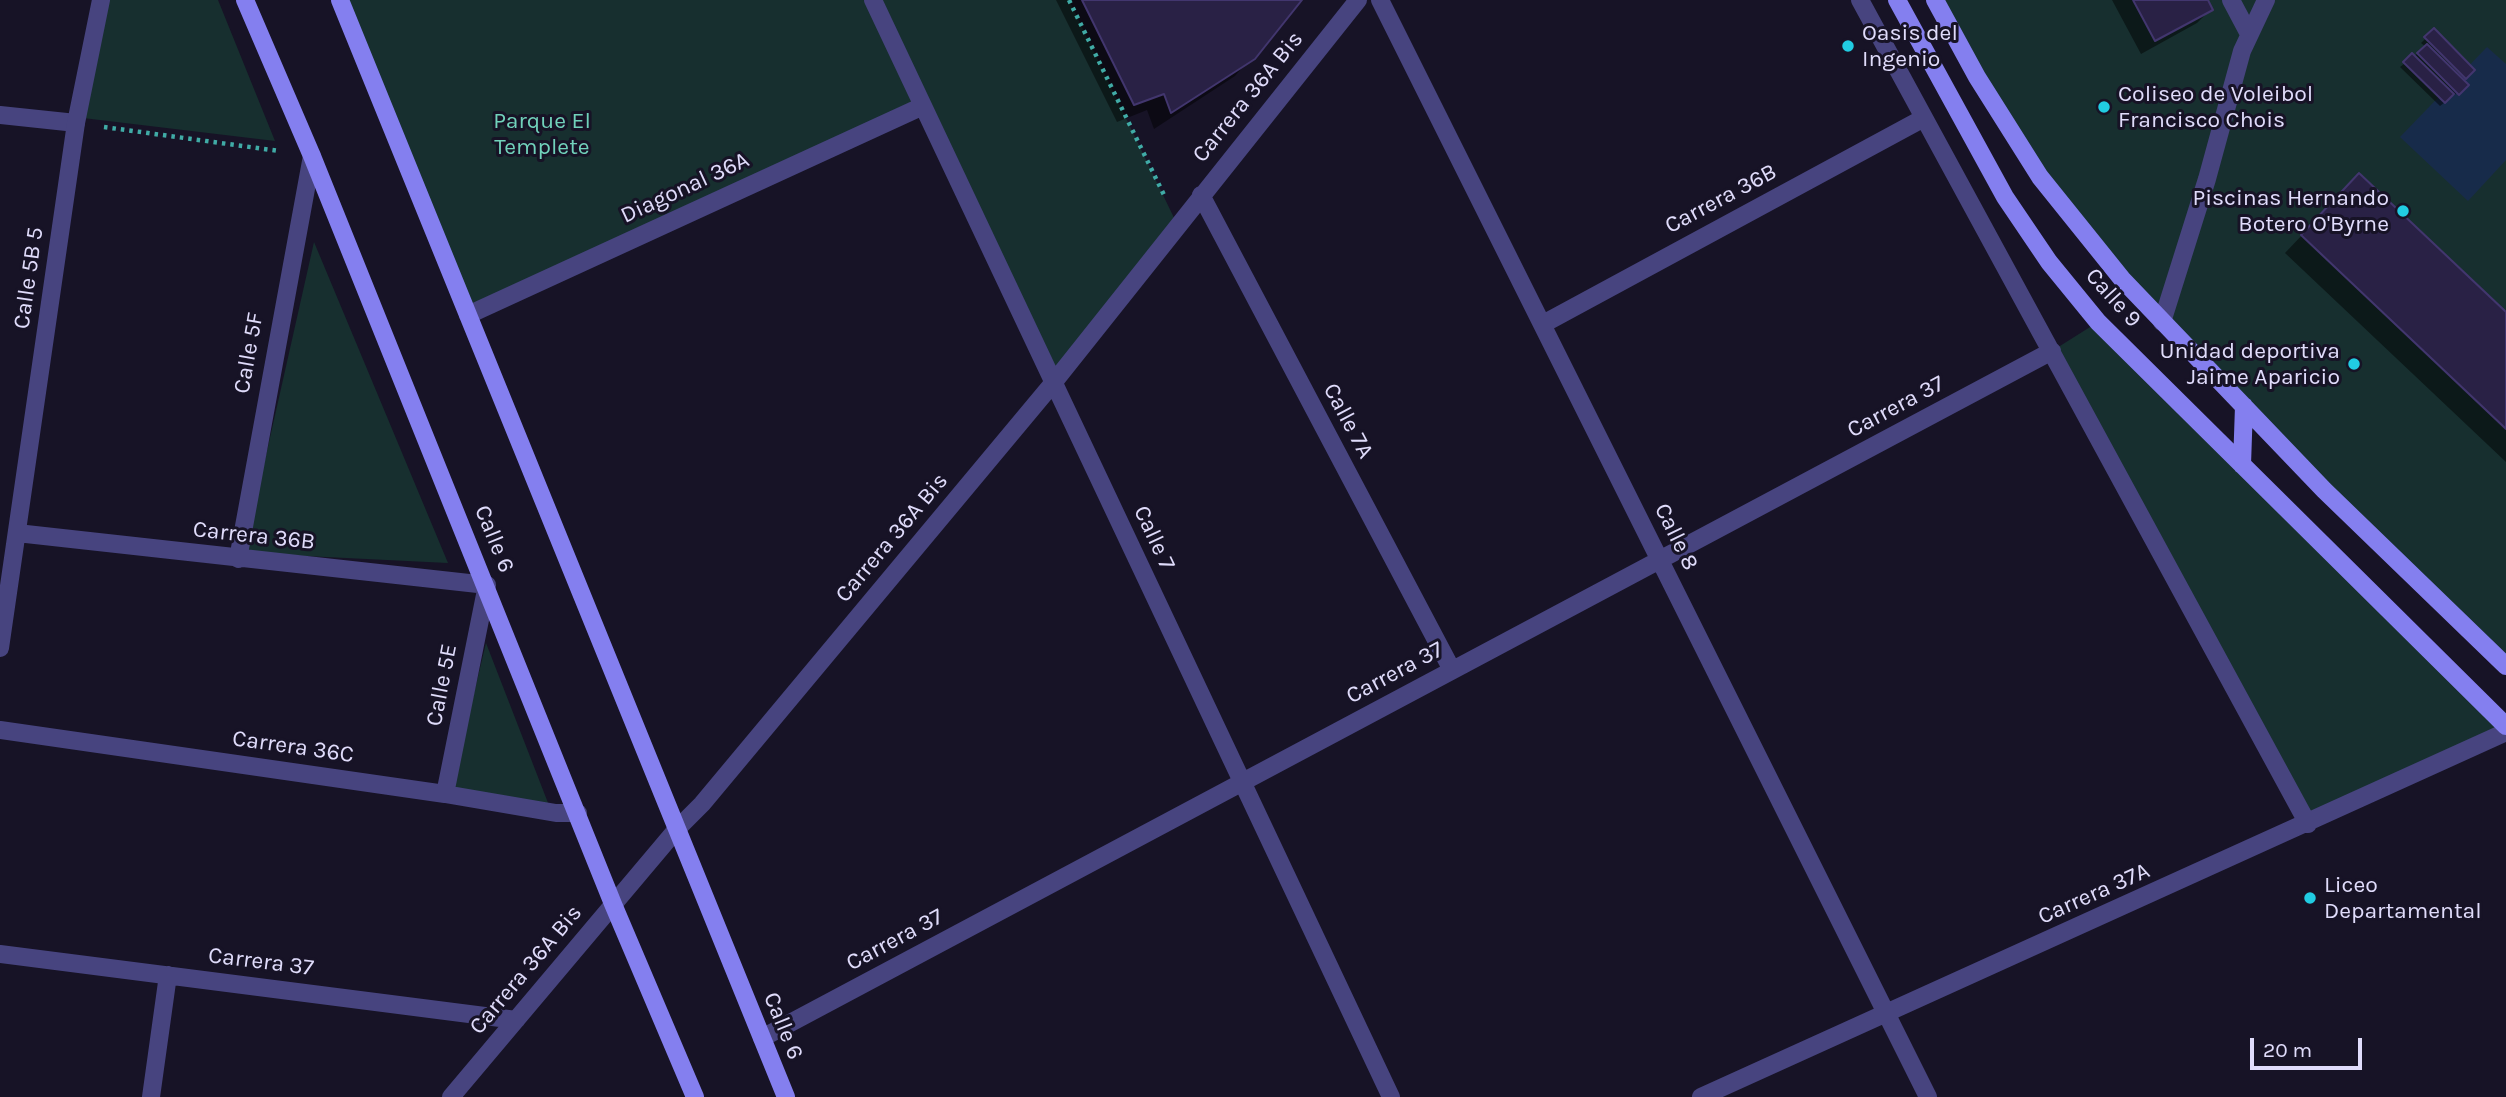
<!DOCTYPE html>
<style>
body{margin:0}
#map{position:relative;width:2506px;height:1097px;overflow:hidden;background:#171326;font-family:Karla,sans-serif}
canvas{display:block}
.scale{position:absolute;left:2250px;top:1038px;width:112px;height:32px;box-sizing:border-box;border:4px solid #e0dcfb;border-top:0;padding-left:9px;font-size:21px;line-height:24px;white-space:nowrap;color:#e0dcfb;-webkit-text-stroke:5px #171326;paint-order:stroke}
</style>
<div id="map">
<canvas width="2506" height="1097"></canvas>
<div class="scale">20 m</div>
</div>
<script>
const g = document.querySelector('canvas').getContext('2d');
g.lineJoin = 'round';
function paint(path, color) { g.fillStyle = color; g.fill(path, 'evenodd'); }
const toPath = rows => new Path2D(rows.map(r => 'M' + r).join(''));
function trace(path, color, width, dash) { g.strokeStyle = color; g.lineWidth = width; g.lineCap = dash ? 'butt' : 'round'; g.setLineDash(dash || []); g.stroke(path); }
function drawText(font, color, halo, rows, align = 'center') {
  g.font = font + ' Karla,sans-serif'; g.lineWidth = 6; g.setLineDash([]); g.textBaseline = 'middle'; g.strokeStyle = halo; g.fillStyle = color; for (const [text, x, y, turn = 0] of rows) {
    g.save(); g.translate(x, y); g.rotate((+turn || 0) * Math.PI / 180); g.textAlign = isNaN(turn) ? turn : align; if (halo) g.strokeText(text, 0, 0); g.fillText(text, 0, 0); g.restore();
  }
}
const green = toPath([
 [108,0,218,0,275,141,83,118],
 [340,0,1069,0,1177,224,1054,382,923,106,468,315],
 [1935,0,2506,0,2506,666,2083,231],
 [314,242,448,563,244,553],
 [2098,322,2506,726,2308,824,2052,351],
 [486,643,550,808,451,789]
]);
const water = toPath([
 [2487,47,2506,64,2506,160,2468,201,2400,137]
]);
const shadow = toPath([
 [1056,0,1300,0,1235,76,1154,129,1147,110,1117,122],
 [2112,0,2206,0,2211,9,2197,23,2141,54],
 [2433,31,2473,70,2462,81,2466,86,2440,106,2400,67,2426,47,2421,43],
 [2342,193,2506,315,2506,462,2285,253]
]);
const building = toPath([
 [1082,0,1302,0,1255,59,1171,113,1164,94,1134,105,1082,0],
 [2133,0,2208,0,2213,10,2155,41,2133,0],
 [2434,28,2475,70,2466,79,2424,37,2434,28],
 [2427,44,2469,85,2459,95,2417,53,2427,44],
 [2412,53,2454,94,2445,103,2403,62,2412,53],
 [2359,173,2506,312,2506,429,2301,235,2359,173]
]);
const path = toPath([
 [1069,0,1165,197],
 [104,127,279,151]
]);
const service = toPath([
 [2231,0,2249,34],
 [0,115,76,123],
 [2162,322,2207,179,2242,51,2266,0]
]);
const minor = toPath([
 [873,0,1391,1097],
 [1380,0,1928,1097],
 [1860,0,2308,824],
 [1201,195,1452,670],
 [468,315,923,106],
 [1543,324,1922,119],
 [17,533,487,585,445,794],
 [238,559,312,156],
 [0,648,76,123,101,0],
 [0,730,445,794,556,813,578,813],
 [0,954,516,1020],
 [762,1038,2052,351],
 [151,1097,168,975],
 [451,1097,676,830,702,804,1054,382,1358,0],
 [1701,1097,2506,732]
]);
const secondary = toPath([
 [245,0,312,156,613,904,695,1097],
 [340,0,786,1097],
 [1897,0,2005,197,2049,262,2098,322,2506,726],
 [1935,0,1977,77,2040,177,2122,279,2324,490,2506,666],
 [2242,465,2244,406]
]);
const markers = [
 [1848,46,7,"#21cce2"],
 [2104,107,7,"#21cce2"],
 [2403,211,7,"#21cce2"],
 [2354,364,7,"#21cce2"],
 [2310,898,7,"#21cce2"]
];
const poiNames = [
 ["Oasis del",1862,33],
 ["Ingenio",1862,59],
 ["Coliseo de Voleibol",2118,94],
 ["Francisco Chois",2118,120],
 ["Piscinas Hernando",2389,198,"right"],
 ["Botero O'Byrne",2389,224,"right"],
 ["Unidad deportiva",2340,351,"right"],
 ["Jaime Aparicio",2340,377,"right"],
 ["Liceo",2324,885],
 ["Departamental",2324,911]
];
const streetNames = [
 ["Carrera 36A Bis",1248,97,-51],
 ["Diagonal 36A",685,188,-25],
 ["Carrera 36B",1721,199,-28],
 ["Calle 5B 5",29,278,-82],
 ["Calle 9",2113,298,48],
 ["Calle 5F",249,353,-80],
 ["Carrera 37",1896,407,-28],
 ["Calle 7A",1348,421,62],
 ["Carrera 36B",254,536,6],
 ["Calle 8",1676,537,64],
 ["Carrera 36A Bis",892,538,-50],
 ["Calle 7",1154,538,65],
 ["Calle 6",494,539,68],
 ["Carrera 37",1395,673,-28],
 ["Calle 5E",442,685,-79],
 ["Carrera 36C",293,747,8],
 ["Carrera 37A",2094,894,-24],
 ["Carrera 37",895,940,-28],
 ["Carrera 37",261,962,7],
 ["Carrera 36A Bis",526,970,-50],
 ["Calle 6",783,1026,68]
];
const parkNames = [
 ["Parque El",542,121],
 ["Templete",542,147]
];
paint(green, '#172f2f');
paint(water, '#172b4a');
paint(shadow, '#0007');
paint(building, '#292145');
trace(building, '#42366e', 2);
trace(path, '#40aba6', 4.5, [3.5, 5]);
trace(service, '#47447f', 18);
trace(minor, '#47447f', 18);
trace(secondary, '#847fef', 18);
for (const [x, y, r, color] of markers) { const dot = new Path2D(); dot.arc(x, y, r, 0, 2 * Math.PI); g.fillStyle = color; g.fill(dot); trace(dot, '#171326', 2.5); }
drawText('23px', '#e0dcfb', '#171326', poiNames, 'left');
drawText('23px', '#e0dcfb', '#171326', streetNames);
drawText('23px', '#71d2bb', '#171326', parkNames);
</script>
